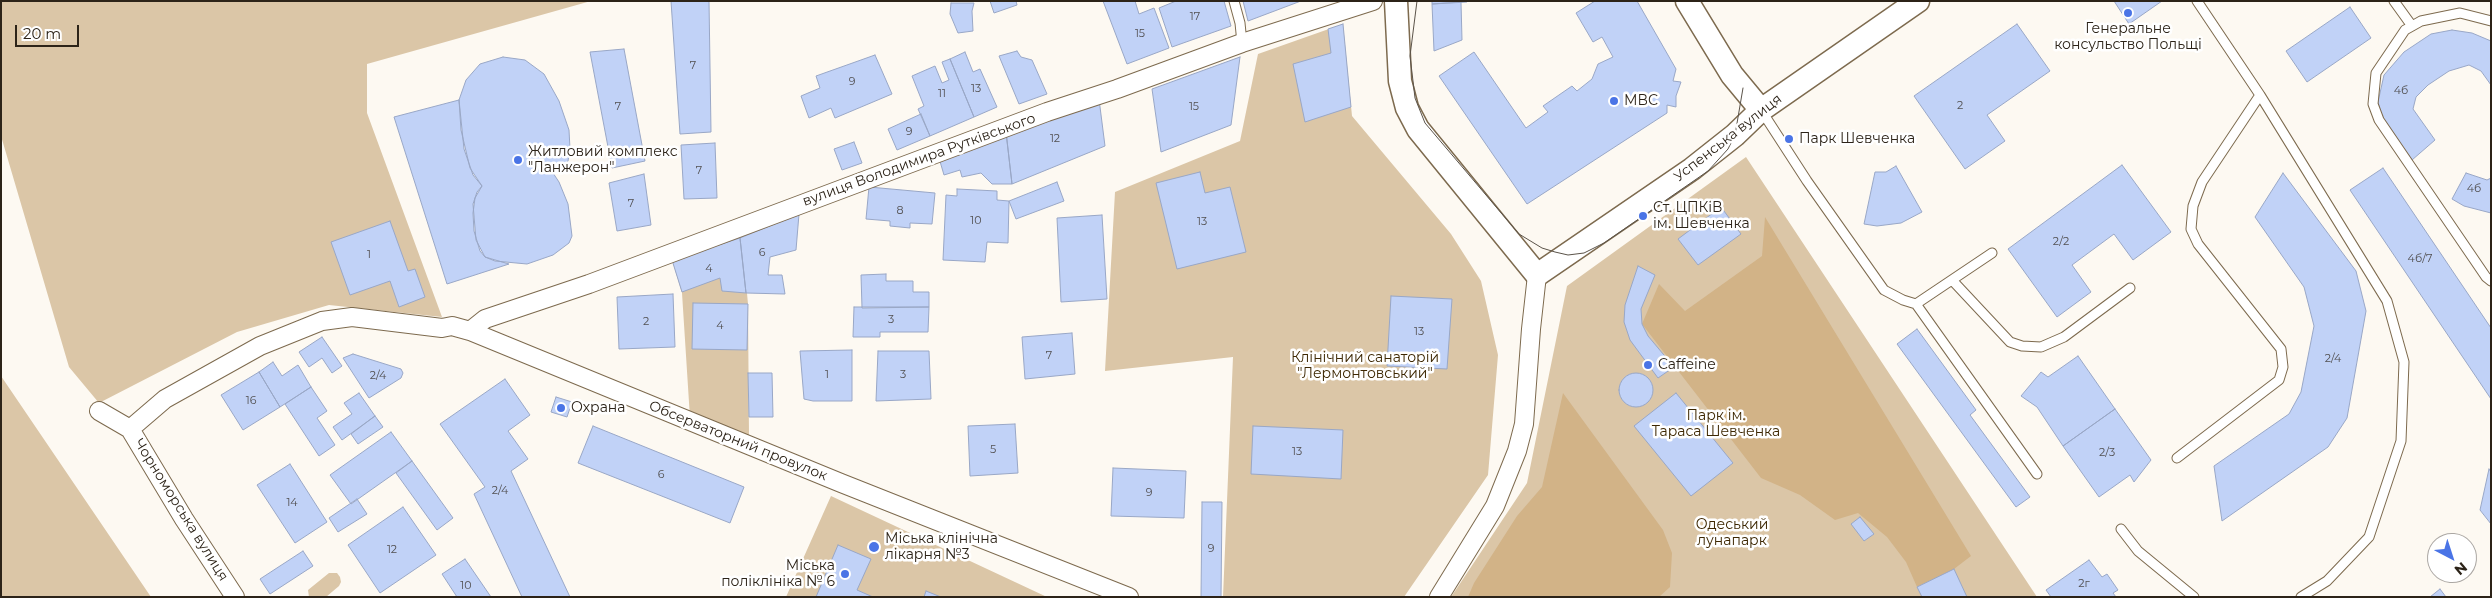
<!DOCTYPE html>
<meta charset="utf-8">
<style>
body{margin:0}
#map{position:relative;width:2492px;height:598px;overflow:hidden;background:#fdf9f2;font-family:Montserrat,sans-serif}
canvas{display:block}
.frame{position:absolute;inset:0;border:2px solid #2c2318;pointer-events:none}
.north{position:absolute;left:2427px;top:533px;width:50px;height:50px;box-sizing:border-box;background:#fff;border:1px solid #aba7a3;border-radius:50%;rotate:140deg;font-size:14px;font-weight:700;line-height:20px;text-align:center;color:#2c2318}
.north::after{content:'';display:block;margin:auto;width:18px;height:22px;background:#4a74e6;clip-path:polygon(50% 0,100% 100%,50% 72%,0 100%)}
.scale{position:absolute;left:15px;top:25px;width:64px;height:22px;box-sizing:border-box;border:2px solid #2c2318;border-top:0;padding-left:6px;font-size:15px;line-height:18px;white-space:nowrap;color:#2c2318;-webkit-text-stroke:4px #fff;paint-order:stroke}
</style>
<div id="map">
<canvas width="2492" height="598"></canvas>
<div class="frame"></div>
<div class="north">N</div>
<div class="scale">20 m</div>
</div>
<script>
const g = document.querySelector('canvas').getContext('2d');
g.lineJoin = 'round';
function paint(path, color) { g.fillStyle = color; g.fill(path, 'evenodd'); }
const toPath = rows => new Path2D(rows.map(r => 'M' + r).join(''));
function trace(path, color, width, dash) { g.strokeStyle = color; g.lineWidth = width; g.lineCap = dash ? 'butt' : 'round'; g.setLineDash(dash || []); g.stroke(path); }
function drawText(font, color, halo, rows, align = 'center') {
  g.font = font + ' Montserrat,sans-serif'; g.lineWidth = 5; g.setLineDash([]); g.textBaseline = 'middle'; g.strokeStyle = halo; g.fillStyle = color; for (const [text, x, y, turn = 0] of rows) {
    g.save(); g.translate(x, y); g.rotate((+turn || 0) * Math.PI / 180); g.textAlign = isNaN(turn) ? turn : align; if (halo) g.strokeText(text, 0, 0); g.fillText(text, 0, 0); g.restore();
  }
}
const green = toPath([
 [1,1,591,1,367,64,367,113,442,317,329,305,237,332,99,403,69,367,1,136],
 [1343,24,1352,116,1451,234,1481,281,1498,355,1488,475,1404,597,1223,597,1233,357,1105,371,1115,192,1240,141,1258,54],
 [1746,157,2037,597,1451,597,1527,483,1567,286],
 [741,229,748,304,749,437,690,418,682,293,672,260],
 [1,376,151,597,1,597],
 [831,496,1047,597,786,597],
 [329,573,337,573,340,577,341,582,339,586,326,597,309,597,308,590]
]);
const forest = toPath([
 [1765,217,1971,556,1954,569,1917,587,1906,562,1887,537,1858,513,1835,520,1800,495,1761,478,1642,324,1659,284,1685,311,1762,256],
 [1563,393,1663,530,1672,553,1670,587,1659,597,1468,597,1474,583,1517,516,1542,487]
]);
const building = toPath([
 [671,1,709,1,711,132,680,134,671,1],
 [990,1,1016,1,1017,5,994,13,990,1],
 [1103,1,1135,1,1139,14,1154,8,1169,48,1127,64,1103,1],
 [1176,1,1224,1,1231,26,1172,47,1159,8,1176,1],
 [1243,1,1301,1,1248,21,1243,1],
 [1432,1,1467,1,1467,2,1432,4,1432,1],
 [1595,1,1637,1,1676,69,1673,81,1681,82,1676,96,1676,107,1667,105,1667,113,1527,204,1439,76,1474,52,1526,128,1548,112,1543,106,1572,86,1577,91,1592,79,1598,64,1613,57,1602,37,1593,42,1576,13,1595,1],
 [2114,1,2162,1,2129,24,2114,1],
 [1461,2,1462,40,1434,51,1432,4,1461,2],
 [951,3,974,3,972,11,973,31,958,33,950,14,951,3],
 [2350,7,2371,38,2307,82,2286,51,2350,7],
 [1343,24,1351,107,1305,122,1293,64,1331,53,1328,29,1343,24],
 [2017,24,2050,71,1987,115,2005,141,1965,169,1914,96,2017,24],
 [2452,30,2472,33,2491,41,2491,85,2481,71,2469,65,2449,71,2428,85,2416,97,2413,109,2435,140,2412,160,2382,118,2378,102,2384,75,2404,52,2431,34,2452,30],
 [624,49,645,161,612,168,590,52,624,49],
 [1017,51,1021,57,1032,60,1047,94,1019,104,999,56,1017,51],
 [965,52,973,72,980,69,997,107,974,117,950,59,965,52],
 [875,55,892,94,835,118,831,108,809,118,801,96,820,88,816,76,875,55],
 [503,57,525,60,544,74,559,101,569,130,570,149,568,161,562,168,553,173,559,182,568,204,572,236,569,243,553,255,527,264,495,261,485,257,480,251,474,231,473,213,475,198,482,186,470,168,461,130,459,100,466,80,480,64,503,57],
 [1240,57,1231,125,1161,152,1152,89,1240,57],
 [950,59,974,117,930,136,918,109,924,106,912,76,935,66,942,83,949,80,942,62,950,59],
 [1099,99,1105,146,1012,184,1006,132,1099,99],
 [459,100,464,149,473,175,482,186,477,192,473,204,476,240,485,257,509,264,447,284,394,117,459,100],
 [921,114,930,136,897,150,888,129,921,114],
 [1006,132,1012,184,992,184,981,173,962,177,960,170,944,175,939,158,1006,132],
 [854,142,862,163,842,170,834,149,854,142],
 [715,143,717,198,684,199,681,145,715,143],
 [2122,165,2171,232,2133,260,2114,234,2072,265,2091,292,2057,317,2008,249,2122,165],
 [1896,166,1922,212,1901,223,1877,226,1864,224,1875,172,1886,172,1896,166],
 [2383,168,2491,328,2491,399,2350,190,2383,168],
 [1200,172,1205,193,1230,187,1246,252,1177,269,1156,183,1200,172],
 [2283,173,2356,271,2366,311,2347,418,2328,447,2222,521,2214,466,2289,414,2301,392,2314,326,2304,287,2255,217,2283,173],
 [2466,173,2487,180,2491,178,2491,213,2464,206,2452,199,2466,173],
 [644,174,651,225,617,231,609,183,644,174],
 [1057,182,1064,201,1016,219,1009,201,1057,182],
 [869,187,935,193,932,224,910,223,910,228,890,226,890,221,866,219,869,187],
 [957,189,997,191,997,200,1009,201,1008,243,987,242,985,262,943,260,946,195,957,196,957,189],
 [1721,207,1741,234,1698,265,1678,239,1721,207],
 [799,214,796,250,770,257,768,275,782,275,785,294,746,293,740,238,799,214],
 [1102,215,1107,299,1061,302,1057,218,1102,215],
 [390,221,408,271,415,269,425,297,399,307,390,281,350,295,331,242,390,221],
 [740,238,746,293,722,291,720,278,682,292,672,260,740,238],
 [1638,266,1655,275,1641,309,1642,324,1648,336,1674,367,1658,378,1630,340,1624,322,1625,305,1638,266],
 [886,274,886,281,913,281,913,292,929,292,929,307,862,308,861,275,886,274],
 [673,294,675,347,619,349,617,297,673,294],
 [1391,296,1452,299,1447,369,1387,366,1391,296],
 [693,303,748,304,747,350,692,349,693,303],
 [854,307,929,307,928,332,880,332,880,337,853,337,854,307],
 [1917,329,1976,410,1970,415,2030,497,2016,507,1897,344,1917,329],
 [1072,333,1075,374,1025,379,1022,337,1072,333],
 [322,337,342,366,332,373,322,358,309,367,299,352,322,337],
 [852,350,852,401,813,401,804,399,800,351,852,350],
 [878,351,929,351,931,399,876,401,878,351],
 [353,354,401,369,403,373,401,378,369,398,343,358,353,354],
 [2078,356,2115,409,2063,446,2037,407,2021,396,2041,372,2048,377,2078,356],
 [273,362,282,376,298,365,311,387,280,407,259,372,273,362],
 [259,372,280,407,243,430,221,395,259,372],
 '1619 390a17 17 0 1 1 34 0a17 17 0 1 1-34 0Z',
 [748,373,772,373,773,417,749,417,748,373],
 [505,379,530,415,508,431,528,459,511,471,570,597,522,597,474,494,485,487,440,424,505,379],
 [311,387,327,411,317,418,335,445,319,456,285,404,311,387],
 [359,393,375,416,342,440,333,427,352,414,344,403,359,393],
 [1676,393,1733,463,1691,496,1634,426,1676,393],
 [556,397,572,402,567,417,551,412,556,397],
 [2115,409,2151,460,2134,482,2130,475,2099,497,2063,446,2115,409],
 [375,416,383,427,358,444,351,434,375,416],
 [1015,424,1018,473,970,476,968,426,1015,424],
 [593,426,744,487,730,523,578,463,593,426],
 [1253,426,1343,430,1341,479,1251,474,1253,426],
 [391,432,412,461,351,504,330,475,391,432],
 [412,461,453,518,437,530,396,473,412,461],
 [290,464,327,522,295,543,257,485,290,464],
 [1113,468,1186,471,1184,518,1111,516,1113,468],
 [2489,469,2491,472,2491,524,2480,510,2489,469],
 [357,499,367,514,338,532,329,518,357,499],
 [1202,502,1222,502,1221,597,1201,597,1202,502],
 [403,507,436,555,380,593,348,545,403,507],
 [1860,517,1874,534,1864,541,1851,524,1860,517],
 [838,545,871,559,857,590,873,597,816,597,838,545],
 [303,551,313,566,270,594,260,579,303,551],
 [465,559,491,597,457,597,442,574,465,559],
 [2089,560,2102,577,2107,574,2118,590,2113,593,2116,597,2051,597,2046,590,2089,560],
 [1954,569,1967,597,1922,597,1917,587,1954,569],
 [2440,589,2446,597,2430,597,2440,589],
 [926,591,941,597,924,597,926,591]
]);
const service = toPath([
 [1234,1,1240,23,1242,43],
 [2197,1,2260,95,2387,301,2404,362,2401,441,2369,537,2327,581,2301,597],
 [2394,1,2412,26],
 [2491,21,2460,13,2421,21,2405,30,2376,73,2373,104,2379,120,2486,277,2491,281],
 [1761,110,1807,181,1884,290,1903,300,1916,304,2037,474],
 [1952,280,2010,342,2022,346,2041,347,2064,337,2130,288],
 [1916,304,1992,253],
 [2177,458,2279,380,2283,367,2281,349,2198,244,2191,229,2193,206,2202,182,2260,95],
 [2121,529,2138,551,2194,597]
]);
const minor = toPath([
 [470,331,485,319,589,284,1047,112,1117,89,1242,43,1373,1],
 [99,411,130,429,184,519,235,597],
 [130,429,165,399,260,346,322,321,352,317,442,328,452,326,470,331,841,483,1129,597],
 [1439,597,1495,506,1517,451,1524,424,1531,329,1537,275]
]);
const tertiary = toPath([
 [1396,1,1400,81,1407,108,1418,129,1537,275,1692,169,1735,135,1761,110,1918,1],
 [1687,1,1732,75,1761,110]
]);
const tram = toPath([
 [1417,1,1410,56,1415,98,1425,123,1519,234,1542,248,1555,252,1568,255,1584,253,1604,243,1708,171,1728,149,1735,135,1743,88]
]);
const markers = [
 [2128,13,5,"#4a74e6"],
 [1614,101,5,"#4a74e6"],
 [1789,139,5,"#4a74e6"],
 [518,160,5,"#4a74e6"],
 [1643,216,5,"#4a74e6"],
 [1648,365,5,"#4a74e6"],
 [561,408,5,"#4a74e6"],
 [874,547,6,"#4a74e6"],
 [845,574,5,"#4a74e6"]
];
const numberNames = [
 ["17",1195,17],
 ["15",1140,34],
 ["7",693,66],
 ["9",852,82],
 ["13",976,89],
 ["4б",2401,91],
 ["11",942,94],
 ["2",1960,106],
 ["7",618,107],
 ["15",1194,107],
 ["9",909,132],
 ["12",1055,139],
 ["7",699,171],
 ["4б",2474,189],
 ["7",631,204],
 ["8",900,211],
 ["10",976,221],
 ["13",1202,222],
 ["2/2",2061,242],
 ["6",762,253],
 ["1",369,255],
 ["4б/7",2420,259],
 ["4",709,269],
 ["3",891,320],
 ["2",646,322],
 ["4",720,326],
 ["13",1419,332],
 ["7",1049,356],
 ["2/4",2333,359],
 ["1",827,375],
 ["3",903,375],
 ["2/4",378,376],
 ["16",251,401],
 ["5",993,450],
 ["13",1297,452],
 ["2/3",2107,453],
 ["6",661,475],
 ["2/4",500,491],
 ["9",1149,493],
 ["14",292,503],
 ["9",1211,549],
 ["12",392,550],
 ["2г",2084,584],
 ["10",466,586]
];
const poiNames = [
 ["Генеральне",2128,29,"center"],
 ["консульство Польщі",2128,45,"center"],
 ["МВС",1624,101],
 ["Парк Шевченка",1799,139],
 ["Житловий комплекс",528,152],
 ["\"Ланжерон\"",528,168],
 ["Ст. ЦПКіВ",1653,208],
 ["ім. Шевченка",1653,224],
 ["Caffeine",1658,365],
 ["Охрана",571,408],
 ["Міська клінічна",885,539],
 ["лікарня №3",885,555],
 ["Міська",835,566,"right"],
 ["поліклініка № 6",835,582,"right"]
];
const streetNames = [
 ["Успенська вулиця",1728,138,-38],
 ["вулиця Володимира Рутківського",919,160,-20],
 ["Обсерваторний провулок",738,441,22],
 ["Чорноморська вулиця",181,510,58]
];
const parkNames = [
 ["Клінічний санаторій",1365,358],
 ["\"Лермонтовський\"",1365,374],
 ["Парк ім.",1716,416],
 ["Тараса Шевченка",1716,432],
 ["Одеський",1732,525],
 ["лунапарк",1732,541]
];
paint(green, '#dbc6a7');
paint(forest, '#d2b387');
paint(building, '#c1d2f7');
trace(building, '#99a7c6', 1);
trace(service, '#7d6a4e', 11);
trace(minor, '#7d6a4e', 20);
trace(tertiary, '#7d6a4e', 25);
trace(service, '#fff', 9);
trace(minor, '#fff', 18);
trace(tertiary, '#fff', 22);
trace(tram, '#5b5349', 1);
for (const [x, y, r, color] of markers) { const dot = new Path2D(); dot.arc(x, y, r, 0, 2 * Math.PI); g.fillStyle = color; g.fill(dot); trace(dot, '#fff', 2); }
drawText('11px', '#514f50', null, numberNames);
drawText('14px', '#2c2318', '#fff', poiNames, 'left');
drawText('14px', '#2c2318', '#fff', streetNames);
drawText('14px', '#3d2702', '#fff', parkNames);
</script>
